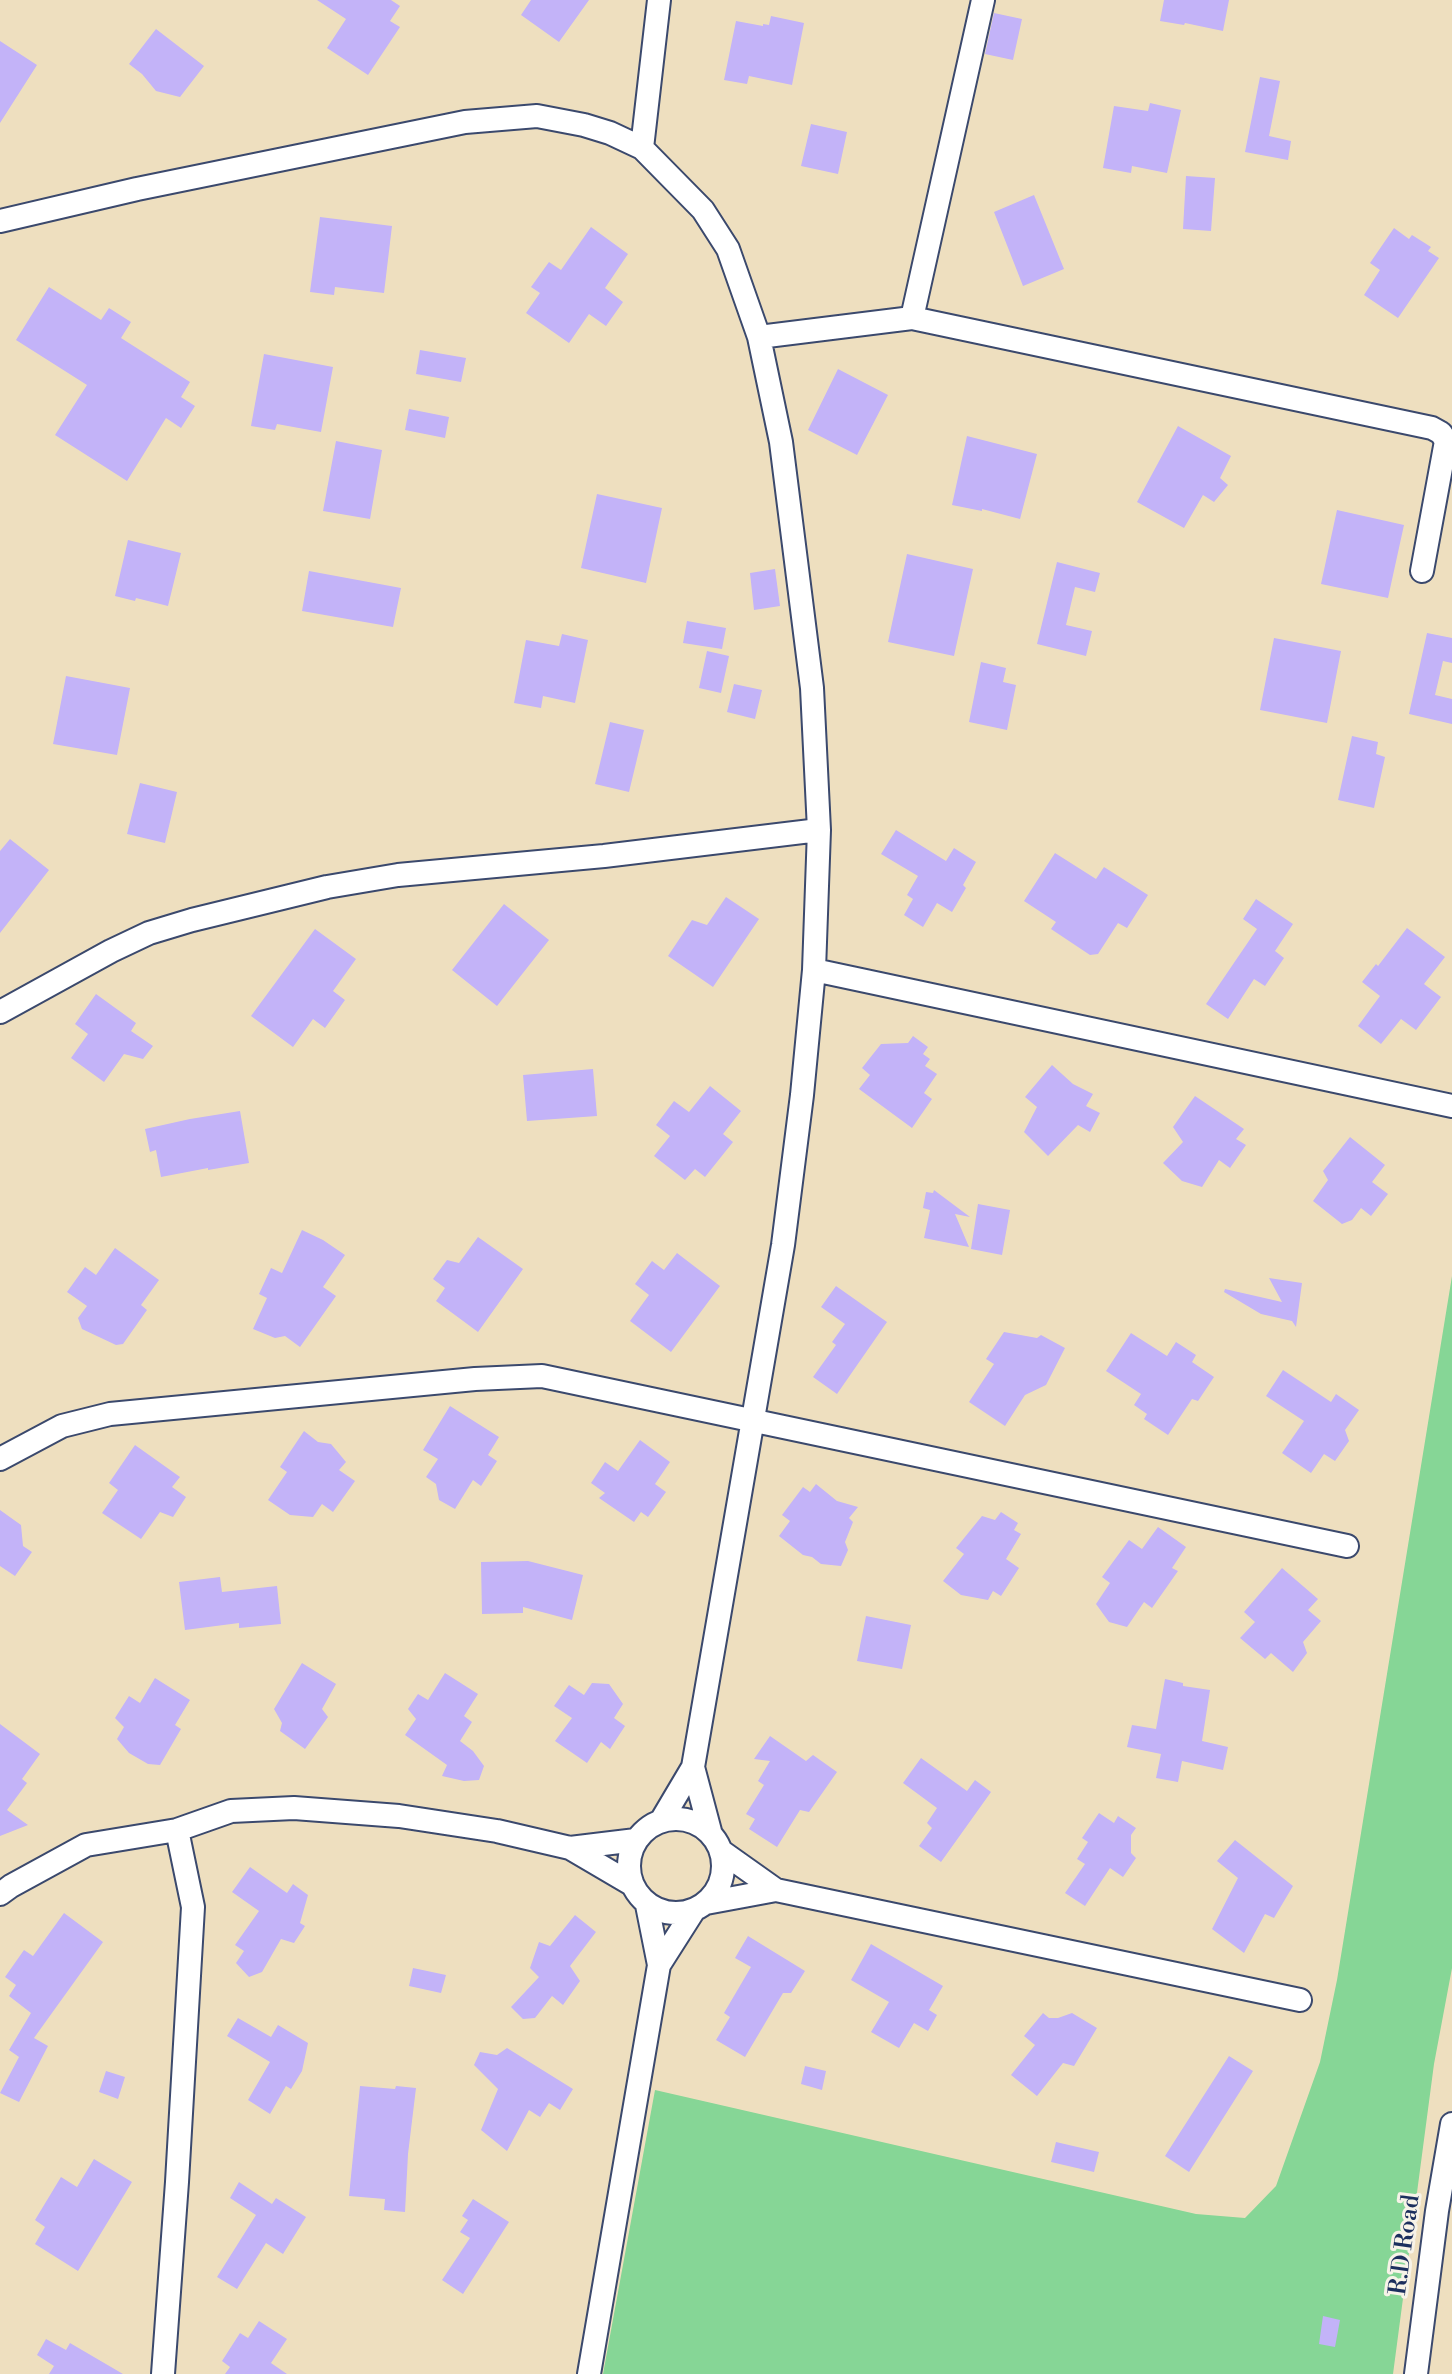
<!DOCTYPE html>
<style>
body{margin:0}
canvas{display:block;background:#eedfbf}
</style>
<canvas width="1452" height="2374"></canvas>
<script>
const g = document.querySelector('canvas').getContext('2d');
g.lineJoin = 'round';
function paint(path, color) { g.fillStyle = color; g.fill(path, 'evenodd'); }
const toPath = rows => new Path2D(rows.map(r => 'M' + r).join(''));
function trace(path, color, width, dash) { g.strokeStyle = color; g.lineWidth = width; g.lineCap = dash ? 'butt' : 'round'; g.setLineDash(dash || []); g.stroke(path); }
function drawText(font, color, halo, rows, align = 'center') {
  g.font = font + ' "Libre Bodoni",serif'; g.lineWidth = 6; g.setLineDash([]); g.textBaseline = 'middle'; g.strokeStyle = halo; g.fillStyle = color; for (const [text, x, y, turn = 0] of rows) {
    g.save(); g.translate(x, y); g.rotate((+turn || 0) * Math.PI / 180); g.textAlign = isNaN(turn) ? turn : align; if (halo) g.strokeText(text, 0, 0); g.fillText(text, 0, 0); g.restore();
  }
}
const green = toPath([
 [1452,1276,1452,1968,1434,2064,1393,2374,603,2374,655,2090,1196,2214,1245,2218,1276,2186,1320,2062,1337,1980]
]);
const building = toPath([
 [317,0,391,0,400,6,390,21,400,27,368,75,327,48,346,19],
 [531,0,589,0,559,42,521,15],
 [1164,0,1229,0,1223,31,1185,23,1184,25,1160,21],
 [994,13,1022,19,1013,60,985,54],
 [771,16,804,23,792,85,749,76,747,84,724,80,736,21,763,26,763,24,769,25],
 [156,29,204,66,180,97,156,91,142,74,129,64],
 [0,41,37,65,0,123],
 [1260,77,1280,81,1269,136,1291,141,1288,160,1245,152],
 [1150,103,1181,110,1167,173,1132,166,1131,173,1103,168,1114,106,1148,111],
 [811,124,847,132,838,174,801,166],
 [1186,176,1215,178,1211,231,1183,229],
 [1034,195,1064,269,1023,286,994,212],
 [320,217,392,226,384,293,335,287,334,295,310,292],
 [591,227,628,254,605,288,623,302,606,326,589,314,569,343,526,313,540,293,531,287,549,262,561,270],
 [1394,228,1409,239,1412,235,1431,247,1428,251,1439,258,1398,318,1364,295,1380,270,1370,263],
 [49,287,101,320,109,308,131,322,121,338,190,382,181,397,195,406,181,428,166,418,127,481,55,435,87,385,16,340],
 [420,350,466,358,461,382,416,374],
 [264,354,333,367,321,432,277,424,275,430,251,426],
 [838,369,888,395,857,455,808,430],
 [409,409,449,417,445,438,405,430],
 [1178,426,1231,456,1220,478,1228,485,1214,502,1203,495,1184,528,1137,502],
 [967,436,1037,454,1020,519,982,509,982,511,952,505],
 [336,441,382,450,370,519,323,511],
 [597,494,662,508,646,583,581,568],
 [1337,510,1404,525,1388,598,1321,584],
 [128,540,181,553,168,606,136,598,135,601,115,596],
 [907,554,973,569,954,656,888,642],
 [1057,562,1100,573,1095,592,1075,587,1066,625,1092,631,1086,656,1037,644],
 [775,569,780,606,754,610,750,573],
 [309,571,401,588,393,627,302,611],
 [687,621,726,628,722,649,683,643],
 [1427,633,1452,638,1452,663,1443,661,1435,695,1452,699,1452,724,1409,714],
 [562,634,588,640,575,703,543,696,541,708,514,703,526,640,559,646],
 [1274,638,1341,651,1327,723,1260,710],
 [707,651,729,656,721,693,699,688],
 [981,662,1006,668,1003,682,1016,685,1007,730,969,722],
 [66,676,130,688,117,755,53,744],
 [734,684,762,690,755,719,727,712],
 [610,722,644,730,629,792,595,784],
 [1352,736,1378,742,1376,754,1385,757,1374,808,1338,800],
 [140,783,177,792,165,843,127,834],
 [896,830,946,861,954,848,976,862,963,885,966,888,952,912,937,903,923,927,904,915,913,899,907,895,918,876,881,854],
 [10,839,49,870,0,933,0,851],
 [1055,853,1096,879,1104,867,1148,895,1127,928,1118,923,1098,954,1090,955,1051,929,1056,922,1024,901],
 [726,897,759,919,713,987,668,956,692,920,707,925],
 [1256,899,1293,924,1275,951,1284,958,1265,986,1254,979,1228,1019,1206,1004,1257,929,1243,919],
 [504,904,549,940,497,1006,452,970],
 [1407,928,1445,957,1424,984,1441,997,1416,1030,1401,1019,1381,1044,1358,1026,1380,996,1362,982,1376,964,1378,966],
 [315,929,356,959,333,991,345,1000,325,1028,313,1019,293,1047,251,1016],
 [96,994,136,1023,131,1031,153,1046,143,1059,124,1054,104,1082,71,1058,88,1034,75,1024],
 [913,1036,928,1047,923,1054,930,1059,925,1066,937,1074,924,1093,932,1099,912,1128,859,1089,870,1075,862,1068,881,1044,908,1043],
 [1052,1065,1073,1084,1093,1094,1086,1106,1100,1113,1090,1132,1078,1125,1048,1156,1024,1132,1037,1107,1025,1097],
 [593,1069,597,1116,527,1121,523,1075],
 [710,1086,741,1111,723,1134,733,1142,705,1177,695,1169,685,1180,654,1156,670,1136,656,1125,674,1101,689,1112],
 [1195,1096,1244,1129,1236,1139,1246,1145,1230,1168,1219,1160,1202,1187,1182,1181,1163,1163,1183,1142,1173,1127],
 [240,1111,249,1163,208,1170,208,1168,161,1177,156,1150,150,1152,145,1129,190,1119],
 [1350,1137,1385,1165,1372,1182,1388,1194,1371,1216,1361,1208,1352,1220,1342,1224,1313,1201,1328,1180,1323,1171],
 [934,1190,970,1217,955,1214,969,1247,924,1238,930,1210,923,1208,926,1192,933,1193],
 [978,1204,1010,1210,1002,1255,971,1249],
 [302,1230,323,1240,345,1255,323,1287,336,1296,300,1347,285,1336,275,1338,253,1329,267,1298,259,1294,271,1268,282,1273],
 [478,1237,523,1269,478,1332,436,1301,445,1288,433,1279,447,1260,459,1263],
 [115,1248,159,1280,141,1305,147,1310,123,1344,116,1345,82,1329,78,1318,87,1306,67,1292,85,1267,96,1275],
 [677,1253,720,1286,671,1352,630,1321,649,1295,635,1284,652,1261,664,1270],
 [1269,1278,1302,1283,1296,1327,1292,1321,1261,1314,1224,1292,1225,1289,1282,1302],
 [836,1286,887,1322,837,1394,813,1377,836,1345,832,1342,845,1324,821,1307],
 [1004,1332,1037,1338,1041,1335,1065,1348,1046,1385,1025,1395,1005,1426,969,1402,994,1364,986,1359],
 [1131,1333,1167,1356,1176,1342,1196,1355,1192,1362,1214,1377,1198,1401,1192,1399,1168,1435,1144,1419,1147,1414,1134,1405,1141,1394,1106,1371],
 [1283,1370,1331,1402,1336,1394,1359,1410,1345,1430,1349,1441,1335,1461,1324,1454,1311,1473,1282,1453,1304,1421,1266,1396],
 [450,1406,499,1437,488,1455,497,1461,481,1486,473,1480,455,1509,439,1500,436,1484,426,1477,438,1459,423,1450],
 [304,1431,318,1442,331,1444,346,1462,339,1470,355,1481,333,1512,322,1504,313,1517,290,1515,268,1500,287,1472,280,1467],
 [640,1440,670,1462,655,1484,666,1492,648,1517,641,1512,634,1522,599,1498,605,1493,591,1483,605,1462,618,1471],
 [135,1445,180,1477,172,1487,186,1497,173,1517,160,1512,141,1539,102,1513,118,1490,109,1483],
 [816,1484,837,1501,858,1507,849,1518,853,1522,845,1542,848,1550,841,1566,821,1564,812,1557,803,1555,779,1536,790,1521,782,1515,803,1487,810,1492],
 [0,1510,21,1525,23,1546,32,1552,15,1576,0,1566],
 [1001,1512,1018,1523,1014,1530,1021,1534,1006,1559,1019,1568,1001,1596,993,1591,988,1600,961,1595,943,1581,964,1554,956,1548,982,1516,995,1520],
 [1158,1527,1186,1547,1172,1568,1178,1571,1152,1608,1144,1602,1127,1627,1109,1622,1096,1604,1110,1583,1102,1577,1129,1540,1142,1549],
 [528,1561,583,1575,572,1620,523,1607,523,1613,482,1614,481,1562],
 [1282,1568,1318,1599,1308,1610,1321,1621,1303,1642,1307,1653,1293,1672,1271,1653,1265,1659,1240,1638,1255,1622,1244,1612],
 [220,1577,222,1592,277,1586,281,1624,239,1628,239,1623,185,1630,179,1582],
 [866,1616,911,1625,902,1669,857,1661],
 [302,1663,336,1684,322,1709,328,1717,305,1749,280,1731,282,1723,274,1709],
 [445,1673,478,1694,464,1716,472,1722,460,1741,473,1751,484,1766,479,1780,464,1781,442,1776,447,1765,405,1735,416,1719,408,1709,418,1694,428,1700],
 [155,1678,190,1700,175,1725,181,1729,160,1765,148,1764,129,1753,117,1739,124,1727,115,1718,129,1696,140,1703],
 [1165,1679,1183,1683,1183,1686,1210,1690,1202,1741,1228,1747,1223,1770,1182,1761,1178,1782,1156,1778,1161,1754,1127,1747,1132,1725,1156,1729],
 [592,1683,609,1684,623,1704,614,1718,625,1726,610,1749,601,1742,587,1763,555,1741,572,1718,554,1706,569,1685,584,1695],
 [0,1724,40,1754,22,1779,27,1783,7,1810,28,1825,0,1836],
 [770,1736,806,1761,813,1755,837,1772,809,1812,800,1810,777,1847,749,1829,755,1819,746,1814,764,1785,758,1781,770,1761,754,1759],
 [921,1758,967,1791,975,1780,991,1792,941,1862,919,1846,932,1828,927,1823,937,1808,903,1783],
 [1099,1813,1114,1823,1118,1816,1136,1828,1131,1835,1131,1853,1136,1858,1123,1877,1110,1868,1085,1906,1065,1893,1085,1864,1077,1859,1088,1842,1082,1838],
 [1235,1840,1293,1886,1274,1918,1265,1914,1244,1953,1212,1929,1238,1878,1217,1861],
 [250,1867,287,1893,293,1884,308,1895,300,1923,305,1926,294,1943,281,1939,262,1972,249,1977,236,1963,244,1951,235,1945,259,1911,232,1892],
 [64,1913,103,1942,34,2038,48,2046,19,2102,0,2093,19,2057,9,2050,31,2013,9,1996,16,1985,5,1977,24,1950,33,1956],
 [575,1915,596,1932,570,1966,580,1981,563,2005,552,1996,535,2018,523,2019,511,2007,539,1977,530,1968,539,1942,550,1946],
 [748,1936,805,1971,791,1993,783,1993,745,2057,716,2040,730,2017,724,2013,751,1967,735,1958],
 [871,1944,943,1986,929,2010,937,2015,928,2031,914,2023,899,2048,871,2032,889,2002,851,1980],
 [413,1968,446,1975,441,1993,409,1986],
 [1043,2013,1049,2018,1058,2018,1072,2013,1097,2028,1074,2066,1063,2063,1037,2096,1011,2075,1035,2045,1024,2036],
 [238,2018,271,2037,278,2025,308,2043,302,2071,291,2089,286,2086,270,2114,248,2100,270,2062,227,2036],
 [507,2048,573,2089,560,2110,549,2103,540,2117,529,2110,507,2151,481,2130,498,2089,474,2065,480,2052,497,2055],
 [1229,2056,1253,2071,1189,2172,1165,2156],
 [805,2066,826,2071,822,2090,801,2084],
 [106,2071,125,2077,118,2099,99,2092],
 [360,2086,395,2089,396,2086,416,2088,408,2154,405,2212,384,2210,385,2199,349,2196],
 [1056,2142,1099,2152,1094,2172,1051,2162],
 [94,2159,132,2182,78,2271,35,2244,45,2227,35,2220,61,2177,77,2187],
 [239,2182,272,2204,276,2198,306,2217,283,2254,266,2243,237,2289,217,2277,256,2215,230,2198],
 [473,2199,509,2222,463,2294,442,2280,470,2238,460,2232,468,2220,462,2216],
 [1323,2316,1340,2320,1335,2347,1319,2344],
 [259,2321,287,2339,271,2363,287,2374,225,2374,230,2367,222,2361,240,2333,248,2338],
 [46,2339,66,2350,70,2343,123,2374,49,2374,54,2366,37,2355]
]);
const minor = toPath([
 [642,148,659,0],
 [0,221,137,189,465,122,537,116,584,125,610,133,642,148,703,210,728,249,759,337,781,442,812,688,819,830,814,970,802,1095,783,1245,693,1767,661,1821],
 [912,318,983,0],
 [759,337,912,318,1432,428,1441,433,1446,441,1422,571],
 [814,970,1452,1106],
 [0,1012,111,951,149,933,192,920,327,887,398,875,604,856,819,830],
 [0,1459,62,1426,110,1414,475,1379,542,1376,1347,1546],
 [693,1767,710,1831],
 '629 1866a47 47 0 1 1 94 0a47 47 0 1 1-94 0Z',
 [570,1848,636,1840],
 [721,1851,776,1890],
 [0,1894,11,1886,86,1845,177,1830,231,1811,294,1808,399,1816,497,1831,570,1848,633,1885],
 [706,1903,776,1890,1300,2000],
 [659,1965,694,1910],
 [163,2374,177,2182,193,1907,177,1830],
 [589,2374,659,1965,647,1905],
 [1416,2374,1437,2211,1452,2124]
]);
const streetNames = [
 ["R.D Road",1406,2245,-82]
];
paint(green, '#86d696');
paint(building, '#c3b3f8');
trace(minor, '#3b496d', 26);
trace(minor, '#fff', 22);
drawText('24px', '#1b2f5e', '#f7f3e8', streetNames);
</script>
